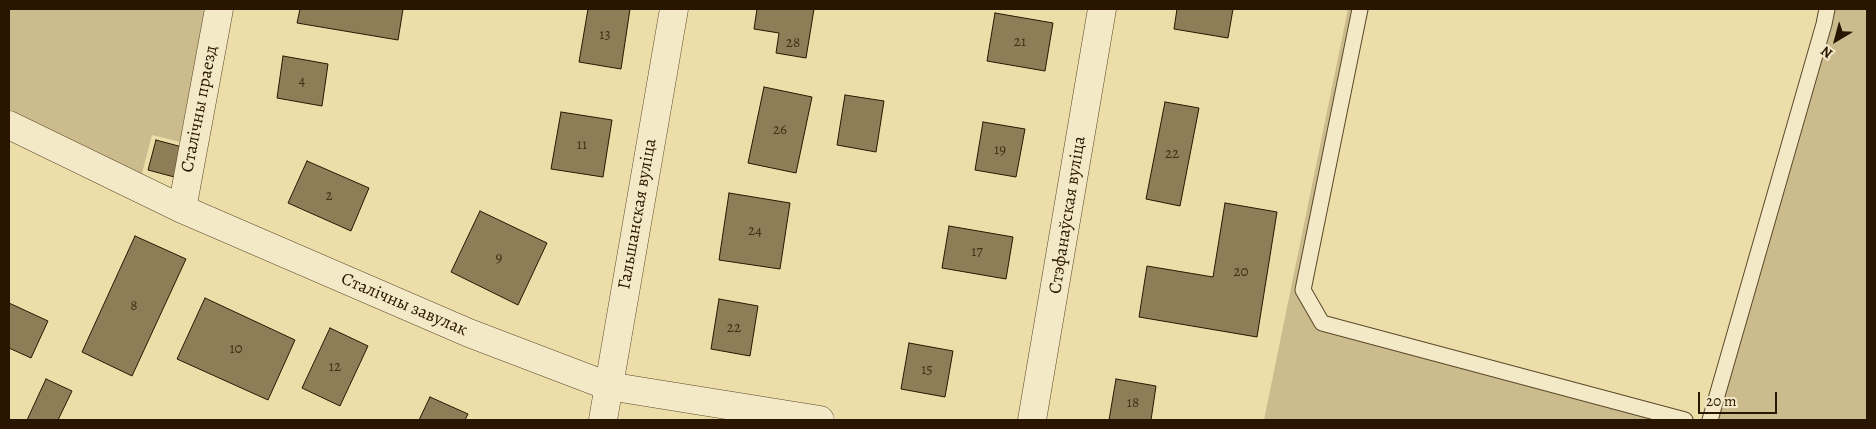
<!DOCTYPE html>
<meta charset="utf-8">
<style>
body{margin:0}
#map{position:relative;width:1876px;height:429px;overflow:hidden;background:#eddda9;font-family:Alegreya,serif}
canvas{display:block}
.frame{position:absolute;inset:0;border:10px solid #2a1600;pointer-events:none}
.north{position:absolute;left:1811px;top:15px;width:50px;height:50px;-webkit-text-stroke:4px #f3e9c7;paint-order:stroke;rotate:217deg;font-size:14px;font-weight:700;line-height:20px;text-align:center;color:#2a1600}
.north::after{content:'';display:block;margin:auto;width:18px;height:22px;background:#2a1600;clip-path:polygon(50% 0,100% 100%,50% 72%,0 100%)}
.scale{position:absolute;left:1698px;top:392px;width:79px;height:22px;box-sizing:border-box;border:2px solid #2a1600;border-top:0;padding-left:6px;font-size:15px;line-height:18px;white-space:nowrap;color:#2a1600;-webkit-text-stroke:4px #f3e9c7;paint-order:stroke}
</style>
<div id="map">
<canvas width="1876" height="429"></canvas>
<div class="frame"></div>
<div class="north">N</div>
<div class="scale">20 m</div>
</div>
<script>
const g = document.querySelector('canvas').getContext('2d');
g.lineJoin = 'round';
function paint(path, color) { g.fillStyle = color; g.fill(path, 'evenodd'); }
const toPath = rows => new Path2D(rows.map(r => 'M' + r).join(''));
function trace(path, color, width, dash) { g.strokeStyle = color; g.lineWidth = width; g.lineCap = dash ? 'butt' : 'round'; g.setLineDash(dash || []); g.stroke(path); }
function drawText(font, color, halo, rows, align = 'center') {
  g.font = font + ' Alegreya,serif'; g.lineWidth = 4.5; g.setLineDash([]); g.textBaseline = 'middle'; g.strokeStyle = halo; g.fillStyle = color; for (const [text, x, y, turn = 0] of rows) {
    g.save(); g.translate(x, y); g.rotate((+turn || 0) * Math.PI / 180); g.textAlign = isNaN(turn) ? turn : align; if (halo) g.strokeText(text, 0, 0); g.fillText(text, 0, 0); g.restore();
  }
}
const green = toPath([
 [9,9,208,9,185,143,152,135,141,177,9,111],
 [1348,9,1369,9,1303,290,1322,323,1685,420,1264,420],
 [1827,9,1867,9,1867,420,1710,420]
]);
const building = toPath([
 [300,9,403,9,398,40,297,23,300,9],
 [588,9,630,9,621,69,579,62,588,9],
 [757,9,814,9,806,58,776,53,779,33,754,29,757,9],
 [1177,9,1233,9,1228,38,1174,29,1177,9],
 [995,13,1053,23,1045,71,987,61,995,13],
 [283,56,328,64,322,106,277,98,283,56],
 [764,87,812,97,796,173,748,163,764,87],
 [845,95,884,101,876,152,837,145,845,95],
 [1165,102,1199,108,1180,206,1146,199,1165,102],
 [561,112,612,120,603,177,551,169,561,112],
 [983,122,1025,129,1016,177,975,170,983,122],
 [156,140,186,148,178,178,148,170,156,140],
 [307,161,369,188,351,231,288,203,307,161],
 [729,193,790,203,780,269,719,260,729,193],
 [1225,203,1277,212,1257,337,1139,317,1147,266,1213,277,1225,203],
 [480,211,547,243,518,305,451,272,480,211],
 [949,226,1013,237,1006,279,942,268,949,226],
 [135,236,186,259,132,376,82,352,135,236],
 [205,298,295,340,268,400,177,359,205,298],
 [719,299,758,306,750,356,711,349,719,299],
 [9,303,48,321,31,358,9,348,9,303],
 [330,328,368,346,340,406,302,388,330,328],
 [909,343,953,351,945,397,901,389,909,343],
 [46,379,72,391,58,420,27,420,46,379],
 [1116,379,1156,386,1151,420,1109,420,1116,379],
 [430,397,468,414,465,420,419,420,430,397]
]);
const service = toPath([
 [1360,9,1303,290,1322,323,1685,420],
 [1710,420,1824,24,1827,9]
]);
const minor = toPath([
 [9,125,182,209,469,333,608,386,820,420],
 [182,209,219,9],
 [603,420,674,9],
 [1032,420,1102,9]
]);
const numberNames = [
 ["13",605,35],
 ["21",1020,42],
 ["28",793,43],
 ["4",302,81],
 ["26",780,130],
 ["11",582,145],
 ["19",1000,150],
 ["22",1172,154],
 ["2",329,196],
 ["24",755,231],
 ["17",977,252],
 ["9",499,258],
 ["20",1241,272],
 ["8",134,306],
 ["22",734,328],
 ["10",236,349],
 ["12",335,367],
 ["15",927,370],
 ["18",1133,403]
];
const streetNames = [
 ["Сталічны праезд",200,109,-79],
 ["Гальшанская вуліца",638,214,-80],
 ["Стэфанаўская вуліца",1068,215,-81],
 ["Сталічны завулак",404,305,23]
];
paint(green, '#ccbb8c');
paint(building, '#8f7d58');
trace(building, '#2a1600', 1);
trace(service, '#5b482a', 17);
trace(minor, '#5b482a', 29);
trace(service, '#f3e9c7', 15);
trace(minor, '#f3e9c7', 28);
drawText('15px', '#433016', null, numberNames);
drawText('18px', '#2a1600', '#f3e9c7', streetNames);
</script>
